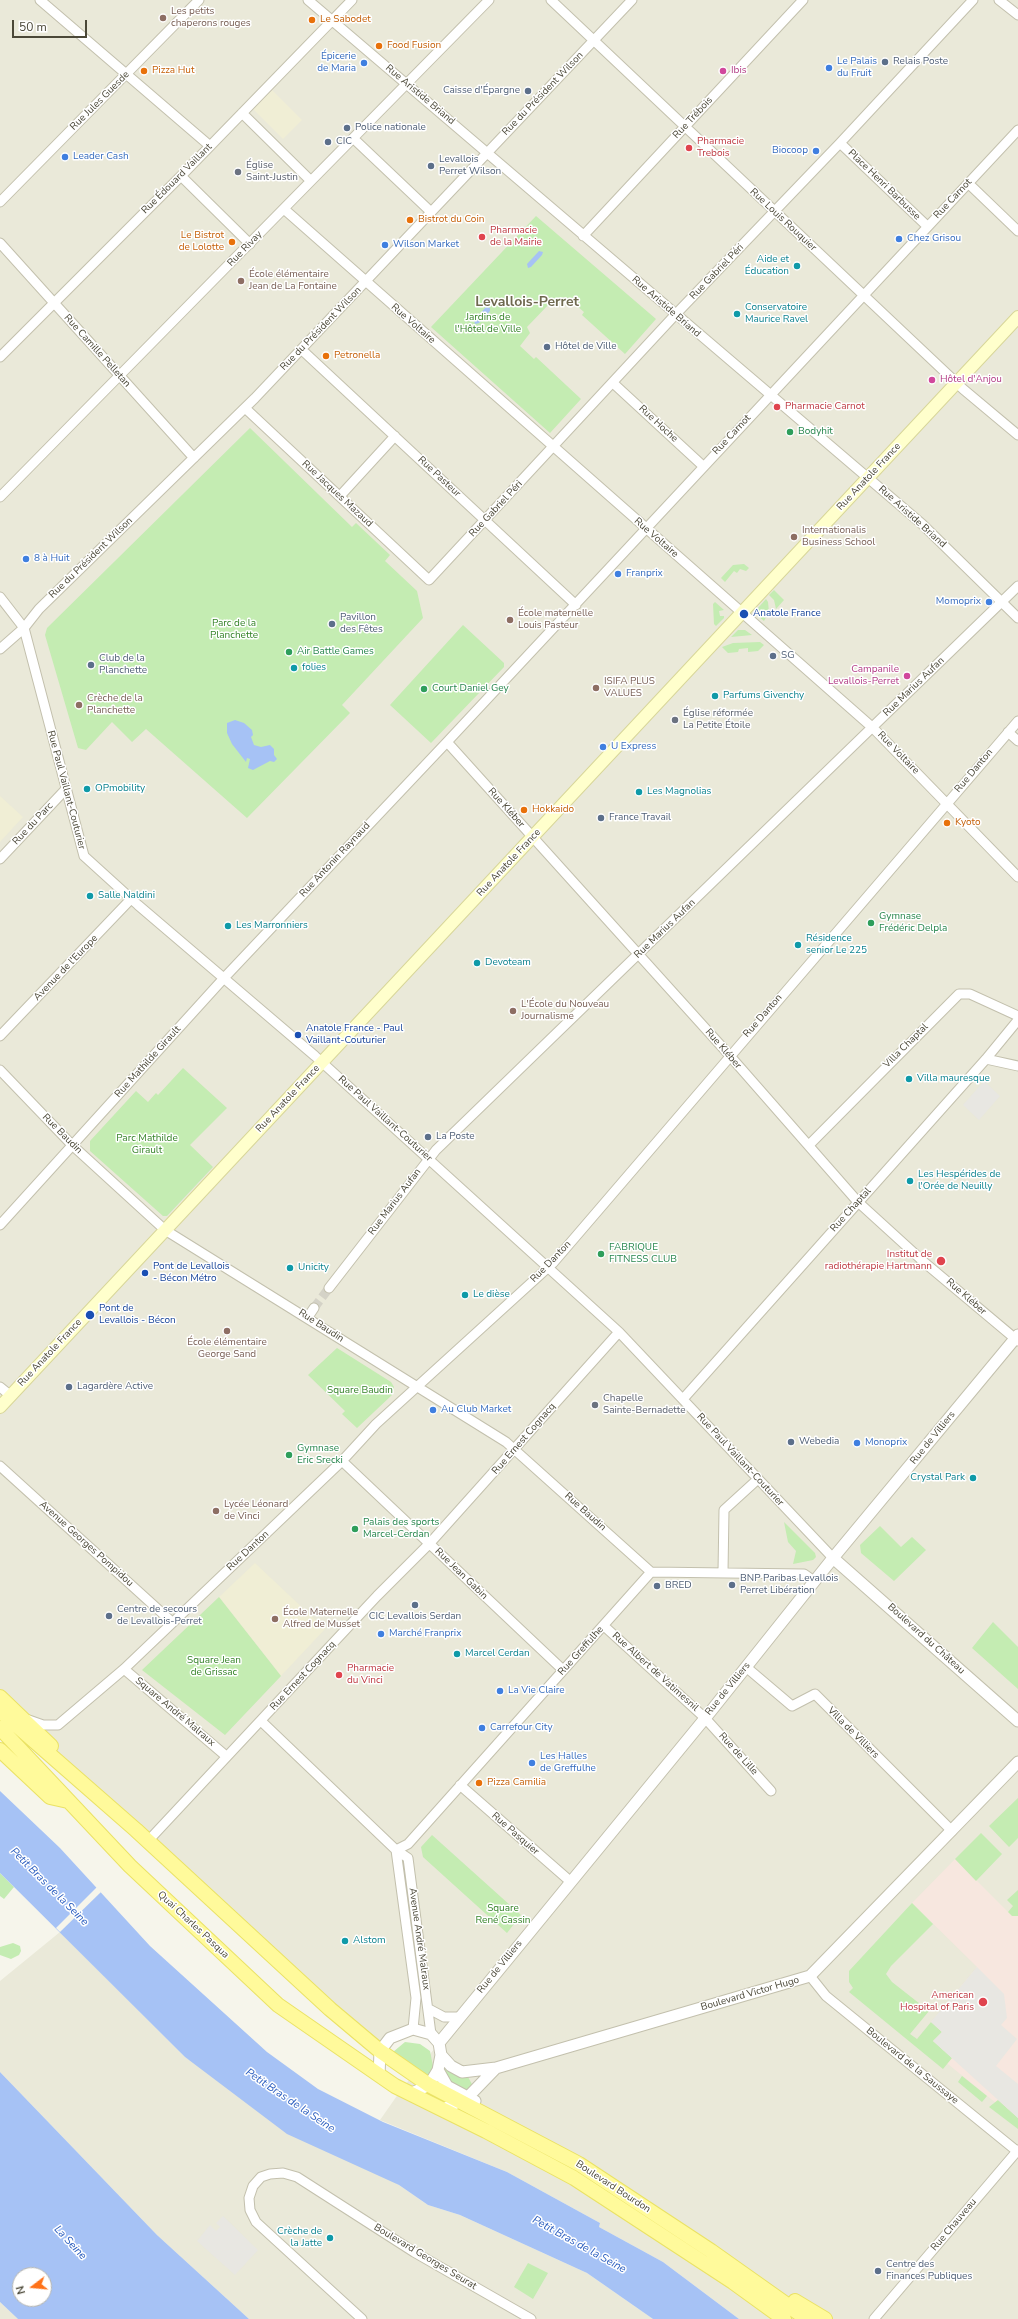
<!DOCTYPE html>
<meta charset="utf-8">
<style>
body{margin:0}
#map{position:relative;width:1018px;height:2319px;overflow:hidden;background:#f6f5eb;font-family:"Nunito Sans",sans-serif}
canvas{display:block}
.north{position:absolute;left:12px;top:2267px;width:40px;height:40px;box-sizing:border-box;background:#fff;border:1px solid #b7b6af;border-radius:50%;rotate:254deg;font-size:11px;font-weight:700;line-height:16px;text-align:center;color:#4b4838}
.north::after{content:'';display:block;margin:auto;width:14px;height:18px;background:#ff7219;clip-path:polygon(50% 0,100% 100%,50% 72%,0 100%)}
.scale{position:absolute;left:12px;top:20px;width:75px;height:18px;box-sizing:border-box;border:2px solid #4b4838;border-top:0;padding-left:5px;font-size:12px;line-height:14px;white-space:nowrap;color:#4b4838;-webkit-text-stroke:3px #fff;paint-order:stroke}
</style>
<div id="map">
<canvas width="1018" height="2319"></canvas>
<div class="north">N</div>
<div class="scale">50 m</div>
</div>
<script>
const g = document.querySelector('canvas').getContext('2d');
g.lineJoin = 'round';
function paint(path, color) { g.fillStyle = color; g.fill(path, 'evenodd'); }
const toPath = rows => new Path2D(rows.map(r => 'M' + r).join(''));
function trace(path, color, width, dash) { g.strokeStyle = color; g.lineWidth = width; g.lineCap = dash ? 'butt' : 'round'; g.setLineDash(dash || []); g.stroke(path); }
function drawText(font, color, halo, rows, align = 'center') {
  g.font = font + ' "Nunito Sans",sans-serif'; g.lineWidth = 3; g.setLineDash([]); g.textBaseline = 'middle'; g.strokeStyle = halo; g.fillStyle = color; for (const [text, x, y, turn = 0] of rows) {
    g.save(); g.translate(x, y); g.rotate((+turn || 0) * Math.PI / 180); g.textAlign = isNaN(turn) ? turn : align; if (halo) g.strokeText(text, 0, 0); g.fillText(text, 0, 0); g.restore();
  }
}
const residential = toPath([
 [0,0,1018,0,1018,2319,739,2319,663,2262,599,2227,600,2223,507,2172,380,2120,401,2090,439,2043,413,2029,380,2051,66,1769,61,1755,0,1697],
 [60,1932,185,2057,399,2185,428,2205,460,2215,587,2273,653,2319,249,2319,157,2235,0,2072,0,1981],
 [0,2302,18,2319,0,2319]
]);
const education = toPath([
 [272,90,302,120,283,139,253,109],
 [0,796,23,817,0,842],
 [255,1563,325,1629,281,1676,219,1597]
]);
const medical = toPath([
 [955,1859,1008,1912,1018,1902,1018,2121,917,2039,977,1967,912,1903]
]);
const green = toPath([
 [536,216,656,319,625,354,582,315,584,312,570,300,565,297,558,304,555,305,550,303,527,327,530,333,520,346,534,359,536,357,581,399,550,433,431,327],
 [250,428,352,527,356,523,390,555,385,561,417,591,423,618,342,705,350,713,247,818,146,729,132,742,112,722,86,750,78,748,45,635,47,628],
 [744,564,749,568,746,571,740,569,737,573,734,571,725,582,721,578,733,565],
 [774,590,784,600,776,609,774,600,769,595],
 [766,599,768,602,769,612,764,621,758,616,758,608],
 [715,602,724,610,719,611,720,616,724,616,724,618,716,626,714,624,713,604],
 [463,625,504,663,504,667,431,743,390,705],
 [738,630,745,630,752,635,731,637],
 [760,642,764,645,758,651,748,652,748,648,739,649,738,652,728,653,722,647,733,643],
 [183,1068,227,1108,190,1145,213,1167,167,1216,163,1216,90,1151,90,1141,136,1091,148,1102,156,1093,158,1095],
 [337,1348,391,1382,394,1387,392,1395,357,1428,342,1414,345,1411,308,1375],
 [784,1522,815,1553,816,1557,813,1560,793,1564,796,1551,788,1542],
 [880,1526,901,1547,912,1537,926,1550,894,1581,861,1553,860,1545],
 [219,1597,281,1676,225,1735,142,1670],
 [993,1622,1018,1647,1018,1689,972,1648],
 [1018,1798,1018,1838,1009,1847,989,1826],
 [981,1833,1002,1854,976,1881,955,1859],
 [432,1835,521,1915,507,1933,423,1857,421,1847],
 [0,1873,14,1887,4,1899,0,1896],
 [1018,1890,1018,1916,1012,1916,1008,1912,1013,1906,1007,1900],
 [912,1903,933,1924,891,1966,886,1974,892,1982,929,2011,910,2034,917,2039,931,2022,942,2032,933,2041,952,2058,943,2069,849,1992,853,1988,849,1982,849,1971],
 [13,1943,20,1946,21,1951,19,1955,11,1959,0,1955,0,1947],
 [405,2042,420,2044,430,2051,433,2066,429,2075,427,2076,393,2052],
 [444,2067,455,2075,468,2077,473,2086,464,2091,449,2084,443,2073],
 [962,2076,987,2096,982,2102,958,2082],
 [998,2100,1018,2118,1018,2129,989,2107],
 [528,2263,548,2273,533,2299,514,2287]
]);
const parking = toPath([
 [984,1081,1000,1096,979,1120,963,1105],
 [977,1967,1004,1994,1007,2018,1001,2025,1017,2039,996,2066,1018,2084,1018,2118,933,2041,942,2032,931,2022],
 [223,2216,258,2250,235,2275,197,2241,210,2225,216,2231,220,2227,216,2223]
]);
const water = toPath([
 [539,251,543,252,542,255,531,267,528,268,527,264],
 [486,307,490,308,490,311,479,323,475,324,474,320],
 [235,720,244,723,252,730,253,735,251,737,254,745,261,747,270,745,274,749,274,755,277,759,274,762,270,761,253,770,248,768,250,759,247,758,246,762,232,744,227,733,227,723],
 [0,1791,60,1848,150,1946,267,2052,318,2089,383,2122,507,2172,600,2223,599,2227,663,2262,739,2319,653,2319,587,2273,460,2215,428,2205,399,2185,287,2134,185,2057,0,1873],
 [0,2072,157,2235,249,2319,18,2319,0,2302],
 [20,2275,44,2275,44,2299,20,2299]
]);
const pier = toPath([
 [97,1887,101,1892,60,1932,56,1928]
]);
const minorTunnel = toPath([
 [314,1308,329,1288]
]);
const minor = toPath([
 [40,0,210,146],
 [308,0,922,524,1018,618],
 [551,0,963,389,1018,435],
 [999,0,1018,15],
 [242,113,311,181],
 [354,139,431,212],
 [840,143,927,226],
 [181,176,250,244],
 [968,183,1018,231],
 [0,202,199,0],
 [284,209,873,728,1018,877],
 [583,236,803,0],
 [0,243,194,458],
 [302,350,576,605],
 [0,357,181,176,352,0],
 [613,383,703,466],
 [245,408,429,580,675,315,840,143,973,0],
 [340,496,395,436],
 [0,497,489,0],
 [0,597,24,628,84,856,138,905,315,1056,619,1332,833,1558],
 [0,649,24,628,39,609,255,398,632,0],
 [1008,732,1018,741],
 [447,742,723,1048,858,1202,925,1263,1018,1341],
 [0,859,65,790],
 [0,1036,131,899],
 [986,1059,1018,1066],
 [0,1070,72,1145,165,1230,506,1442,651,1572],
 [809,1145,959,994,970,994,1018,1016],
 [0,1225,224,978,447,742,1018,130],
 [329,1288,436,1150,1018,586],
 [308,1317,314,1308],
 [0,1387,11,1396],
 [683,1399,986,1059,1018,1020],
 [342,1461,563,1670],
 [0,1466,172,1622],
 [651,1572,804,1574,814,1581],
 [723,1572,724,1510,758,1479],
 [604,1626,705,1718,771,1791],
 [746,1667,792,1706,815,1694,952,1831],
 [124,1669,226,1756],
 [26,1719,43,1725,58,1725,124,1669,342,1461,376,1424,553,1263,1018,721],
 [261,1721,396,1850,408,1858,431,2034],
 [460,1785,571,1882],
 [148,1841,377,1596,430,1543,619,1332],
 [396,1850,408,1844,651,1572],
 [396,1850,416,1998,413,2029],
 [810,1976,826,1996,1018,2152],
 [429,2009,444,2017,459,2017],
 [362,2319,256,2222,250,2210,249,2198,253,2186,261,2177,270,2174,283,2173,297,2177,414,2252,531,2319],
 [874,2319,1018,2150]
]);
const tertiary = toPath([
 [833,1558,1018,1721],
 [439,2043,711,1711,833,1558,1018,1335],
 [441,2055,451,2066,462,2072,496,2068,810,1976,1018,1762],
 [438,2070,447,2086,475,2101],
 [379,2076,380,2051,390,2038,413,2029,431,2034,439,2043,441,2055,438,2070,429,2085,410,2094],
 [442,2110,468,2097,496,2068]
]);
const secondary = toPath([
 [0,1407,1018,317]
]);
const primary = toPath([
 [0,1697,51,1746],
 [0,1711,136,1830,330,2009,380,2051,429,2085,579,2164,711,2251,807,2319],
 [0,1728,130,1866,278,2005,395,2086,486,2131,574,2178,733,2282,784,2319],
 [0,1750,50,1797,68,1801],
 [795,2301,825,2319]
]);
const markers = [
 [163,18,4,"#8d6e63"],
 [312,20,4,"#e8710a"],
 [379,46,4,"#e8710a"],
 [885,62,4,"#5c6f8a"],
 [364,63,4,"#3f7fe0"],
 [829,68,4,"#3f7fe0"],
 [144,71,4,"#e8710a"],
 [723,71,4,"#d1479c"],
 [528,91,4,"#5c6f8a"],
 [347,128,4,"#5c6f8a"],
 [328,142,4,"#5c6f8a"],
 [689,148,4,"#e0444e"],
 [816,151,4,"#3f7fe0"],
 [65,157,4,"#3f7fe0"],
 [431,166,4,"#5c6f8a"],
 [238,172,4,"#6b7280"],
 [410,220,4,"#e8710a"],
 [482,237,4,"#e0444e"],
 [899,239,4,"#3f7fe0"],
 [232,242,4,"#e8710a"],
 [385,245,4,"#3f7fe0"],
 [797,266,4,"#0f9aa8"],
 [241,281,4,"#8d6e63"],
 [737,314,4,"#0f9aa8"],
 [547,347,4,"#5c6f8a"],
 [326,356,4,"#e8710a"],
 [932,380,4,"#d1479c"],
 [777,407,4,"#e0444e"],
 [790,432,4,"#2e9e5b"],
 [794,537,4,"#8d6e63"],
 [26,559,4,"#3f7fe0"],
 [618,574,4,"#3f7fe0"],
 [989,602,4,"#3f7fe0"],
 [744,614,5,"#1a4fb4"],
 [510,620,4,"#8d6e63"],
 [332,624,4,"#5c6f8a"],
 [289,652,4,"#2e9e5b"],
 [773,656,4,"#5c6f8a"],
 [91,665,4,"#5c6f8a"],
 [294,668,4,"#0f9aa8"],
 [907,676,4,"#d1479c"],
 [596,688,4,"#8d6e63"],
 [424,689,4,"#2e9e5b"],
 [715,696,4,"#0f9aa8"],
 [79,705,4,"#8d6e63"],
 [675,720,4,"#6b7280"],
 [603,747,4,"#3f7fe0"],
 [87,789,4,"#0f9aa8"],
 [639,792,4,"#0f9aa8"],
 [524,810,4,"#e8710a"],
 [601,818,4,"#5c6f8a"],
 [947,823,4,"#e8710a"],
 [90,896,4,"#0f9aa8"],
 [871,923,4,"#2e9e5b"],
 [228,926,4,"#0f9aa8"],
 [798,945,4,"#0f9aa8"],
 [477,963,4,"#0f9aa8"],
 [513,1011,4,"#8d6e63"],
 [298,1035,4,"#1a4fb4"],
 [909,1079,4,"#0f9aa8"],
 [428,1137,4,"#5c6f8a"],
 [910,1181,4,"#0f9aa8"],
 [601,1254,4,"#2e9e5b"],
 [941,1261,5,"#e0444e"],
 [290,1268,4,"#0f9aa8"],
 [145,1273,4,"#1a4fb4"],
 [465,1295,4,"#0f9aa8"],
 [90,1315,5,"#1a4fb4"],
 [227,1331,4,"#8d6e63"],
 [69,1387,4,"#5c6f8a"],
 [595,1405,4,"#6b7280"],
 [433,1410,4,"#3f7fe0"],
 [791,1442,4,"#5c6f8a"],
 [857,1443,4,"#3f7fe0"],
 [289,1455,4,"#2e9e5b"],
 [973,1478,4,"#0f9aa8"],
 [216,1511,4,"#8d6e63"],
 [355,1529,4,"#2e9e5b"],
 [732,1585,4,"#5c6f8a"],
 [657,1586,4,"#5c6f8a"],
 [415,1605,4,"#5c6f8a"],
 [109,1616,4,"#5c6f8a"],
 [275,1619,4,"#8d6e63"],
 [381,1634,4,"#3f7fe0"],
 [457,1654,4,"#0f9aa8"],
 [339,1675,4,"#e0444e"],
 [500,1691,4,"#3f7fe0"],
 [482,1728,4,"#3f7fe0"],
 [532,1763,4,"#3f7fe0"],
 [479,1783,4,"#e8710a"],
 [345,1941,4,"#0f9aa8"],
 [983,2002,5,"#e0444e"],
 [330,2238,4,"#0f9aa8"],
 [878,2271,4,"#5c6f8a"]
];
const educationNames = [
 ["Les petits",171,12],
 ["chaperons rouges",171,24],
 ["École élémentaire",249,275],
 ["Jean de La Fontaine",249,287],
 ["Internationalis",802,531],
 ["Business School",802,543],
 ["École maternelle",518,614],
 ["Louis Pasteur",518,626],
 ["ISIFA PLUS",604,682],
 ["VALUES",604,694],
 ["Crèche de la",87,699],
 ["Planchette",87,711],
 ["L'École du Nouveau",521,1005],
 ["Journalisme",521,1017],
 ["École élémentaire",227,1343,"center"],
 ["George Sand",227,1355,"center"],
 ["Lycée Léonard",224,1505],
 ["de Vinci",224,1517],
 ["École Maternelle",283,1613],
 ["Alfred de Musset",283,1625]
];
const foodNames = [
 ["Le Sabodet",320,20],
 ["Food Fusion",387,46],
 ["Pizza Hut",152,71],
 ["Bistrot du Coin",418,220],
 ["Le Bistrot",224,236,"right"],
 ["de Lolotte",224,248,"right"],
 ["Petronella",334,356],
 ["Hokkaido",532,810],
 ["Kyoto",955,823],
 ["Pizza Camilia",487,1783]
];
const shopNames = [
 ["Épicerie",356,57,"right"],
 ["de Maria",356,69,"right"],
 ["Le Palais",837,62],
 ["du Fruit",837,74],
 ["Biocoop",808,151,"right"],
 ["Leader Cash",73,157],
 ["Chez Grisou",907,239],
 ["Wilson Market",393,245],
 ["8 à Huit",34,559],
 ["Franprix",626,574],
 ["Momoprix",981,602,"right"],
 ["U Express",611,747],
 ["Au Club Market",441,1410],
 ["Monoprix",865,1443],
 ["Marché Franprix",389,1634],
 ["La Vie Claire",508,1691],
 ["Carrefour City",490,1728],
 ["Les Halles",540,1757],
 ["de Greffulhe",540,1769]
];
const serviceNames = [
 ["Relais Poste",893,62],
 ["Caisse d'Épargne",520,91,"right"],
 ["Police nationale",355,128],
 ["CIC",336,142],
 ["Levallois",439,160],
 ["Perret Wilson",439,172],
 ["Hôtel de Ville",555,347],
 ["Pavillon",340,618],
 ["des Fêtes",340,630],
 ["SG",781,656],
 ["Club de la",99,659],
 ["Planchette",99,671],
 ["France Travail",609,818],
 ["La Poste",436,1137],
 ["Lagardère Active",77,1387],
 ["Webedia",799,1442],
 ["BNP Paribas Levallois",740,1579],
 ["Perret Libération",740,1591],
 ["BRED",665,1586],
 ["Centre de secours",117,1610],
 ["de Levallois-Perret",117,1622],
 ["CIC Levallois Serdan",415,1617,"center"],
 ["Centre des",886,2265],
 ["Finances Publiques",886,2277]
];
const hotelNames = [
 ["Ibis",731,71],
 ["Hôtel d'Anjou",940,380],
 ["Campanile",899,670,"right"],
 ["Levallois-Perret",899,682,"right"]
];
const streetNames = [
 ["Rue du Président Wilson",543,94,-46],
 ["Rue Aristide Briand",420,95,40],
 ["Rue Jules Guesde",100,101,-45],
 ["Rue Trébois",693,118,-47],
 ["Rue Édouard Vaillant",177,179,-45],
 ["Place Henri Barbusse",884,185,44],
 ["Rue Carnot",953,199,-47],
 ["Rue Louis Rouquier",783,220,43],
 ["Rue Rivay",245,249,-46],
 ["Rue Gabriel Péri",717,272,-46],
 ["Rue Aristide Briand",666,307,41],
 ["Rue Voltaire",413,324,41],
 ["Rue du Président Wilson",321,329,-46],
 ["Rue Camille Pelletan",97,351,48],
 ["Rue Hoche",658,424,43],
 ["Rue Carnot",732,435,-47],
 ["Rue Pasteur",439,477,43],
 ["Rue Anatole France",869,477,-47],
 ["Rue Jacques Mazaud",337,494,43],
 ["Rue Gabriel Péri",496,509,-47],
 ["Rue Aristide Briand",912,517,42],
 ["Rue Voltaire",656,538,41],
 ["Rue du Président Wilson",91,558,-44],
 ["Rue Marius Aufan",914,687,-44],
 ["Rue Voltaire",898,753,46],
 ["Rue Danton",974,771,-50],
 ["Rue Paul Vaillant-Couturier",66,790,75],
 ["Rue Kléber",506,808,48],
 ["Rue du Parc",33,824,-47],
 ["Rue Antonin Raynaud",335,860,-47],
 ["Rue Anatole France",509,863,-47],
 ["Rue Marius Aufan",665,929,-44],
 ["Avenue de l'Europe",66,968,-46],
 ["Rue Danton",763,1016,-49],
 ["Villa Chaptal",906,1046,-45],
 ["Rue Kléber",723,1049,49],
 ["Rue Mathilde Girault",148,1062,-48],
 ["Rue Anatole France",288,1099,-47],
 ["Rue Paul Vaillant-Couturier",385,1119,42],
 ["Rue Baudin",62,1134,45],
 ["Rue Marius Aufan",395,1202,-53],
 ["Rue Chaptal",851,1210,-48],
 ["Rue Danton",551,1262,-46],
 ["Rue Kléber",966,1297,41],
 ["Rue Baudin",321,1326,33],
 ["Rue Anatole France",50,1353,-47],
 ["Rue de Villiers",933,1438,-51],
 ["Rue Ernest Cognacq",524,1439,-49],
 ["Rue Paul Vaillant-Couturier",740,1460,47],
 ["Rue Baudin",585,1512,42],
 ["Avenue Georges Pompidou",86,1544,42],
 ["Rue Danton",248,1551,-43],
 ["Rue Jean Gabin",461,1574,44],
 ["Boulevard du Château",926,1639,42],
 ["Rue Greffulhe",581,1651,-48],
 ["Rue Albert de Vatimesnil",655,1672,42],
 ["Rue Ernest Cognacq",303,1676,-47],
 ["Rue de Villiers",728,1689,-51],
 ["Square André Malraux",175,1712,40],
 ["Villa de Villiers",853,1733,45],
 ["Rue de Lille",738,1754,48],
 ["Rue Pasquier",515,1834,41],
 ["Quai Charles Pasqua",193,1925,43],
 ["Avenue André Malraux",419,1939,82],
 ["Rue de Villiers",500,1967,-51],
 ["Boulevard Victor Hugo",750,1994,-16],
 ["Boulevard de la Saussaye",912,2066,39],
 ["Boulevard Bourdon",613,2187,33],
 ["Rue Chauveau",954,2225,-50],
 ["Boulevard Georges Seurat",425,2257,31]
];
const healthNames = [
 ["Pharmacie",697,142],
 ["Trebois",697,154],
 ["Pharmacie",490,231],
 ["de la Mairie",490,243],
 ["Pharmacie Carnot",785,407],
 ["Institut de",932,1255,"right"],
 ["radiothérapie Hartmann",932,1267,"right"],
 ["Pharmacie",347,1669],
 ["du Vinci",347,1681],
 ["American",974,1996,"right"],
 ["Hospital of Paris",974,2008,"right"]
];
const worshipNames = [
 ["Église",246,166],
 ["Saint-Justin",246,178],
 ["Église réformée",683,714],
 ["La Petite Étoile",683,726],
 ["Chapelle",603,1399],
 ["Sainte-Bernadette",603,1411]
];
const cultureNames = [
 ["Aide et",789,260,"right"],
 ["Éducation",789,272,"right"],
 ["Conservatoire",745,308],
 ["Maurice Ravel",745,320],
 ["folies",302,668],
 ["Parfums Givenchy",723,696],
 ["OPmobility",95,789],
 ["Les Magnolias",647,792],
 ["Salle Naldini",98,896],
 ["Les Marronniers",236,926],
 ["Résidence",806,939],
 ["senior Le 225",806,951],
 ["Devoteam",485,963],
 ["Villa mauresque",917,1079],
 ["Les Hespérides de",918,1175],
 ["l'Orée de Neuilly",918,1187],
 ["Unicity",298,1268],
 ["Le dièse",473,1295],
 ["Crystal Park",965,1478,"right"],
 ["Marcel Cerdan",465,1654],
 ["Alstom",353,1941],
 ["Crèche de",322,2232,"right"],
 ["la Jatte",322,2244,"right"]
];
const parkNames = [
 ["Jardins de",488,318],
 ["l'Hôtel de Ville",488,330],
 ["Parc de la",234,624],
 ["Planchette",234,636],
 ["Parc Mathilde",147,1139],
 ["Girault",147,1151],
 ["Square Baudin",360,1391],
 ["Square Jean",214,1661],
 ["de Grissac",214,1673],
 ["Square",503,1909],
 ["René Cassin",503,1921]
];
const leisureNames = [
 ["Bodyhit",798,432],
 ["Air Battle Games",297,652],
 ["Court Daniel Gey",432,689],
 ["Gymnase",879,917],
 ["Frédéric Delpla",879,929],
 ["FABRIQUE",609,1248],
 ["FITNESS CLUB",609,1260],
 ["Gymnase",297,1449],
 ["Eric Srecki",297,1461],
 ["Palais des sports",363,1523],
 ["Marcel-Cerdan",363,1535]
];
const transitNames = [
 ["Anatole France",753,614],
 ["Anatole France - Paul",306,1029],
 ["Vaillant-Couturier",306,1041],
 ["Pont de Levallois",153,1267],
 ["- Bécon Métro",153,1279],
 ["Pont de",99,1309],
 ["Levallois - Bécon",99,1321]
];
const waterNames = [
 ["Petit Bras de la Seine",49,1887,45],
 ["Petit Bras de la Seine",290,2101,34],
 ["La Seine",70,2243,47],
 ["Petit Bras de la Seine",579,2245,29]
];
const districtNames = [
 ["Levallois-Perret",527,303]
];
paint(residential, '#eae9d9');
paint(education, '#f0eed5');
paint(medical, '#f7e7df');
paint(green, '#c4ecb2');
paint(parking, '#e8e7e2');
paint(water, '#a6c2f5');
paint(pier, '#f6f5eb');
trace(minorTunnel, '#d4d2c7', 9, [9, 4.5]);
trace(minor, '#c3c0ad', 11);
trace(tertiary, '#c3c0ad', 13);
trace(secondary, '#d8d699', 14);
trace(primary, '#eae265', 16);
trace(minor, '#fff', 9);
trace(tertiary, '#fff', 11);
trace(secondary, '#ffc', 12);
trace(primary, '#fffa9b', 14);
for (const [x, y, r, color] of markers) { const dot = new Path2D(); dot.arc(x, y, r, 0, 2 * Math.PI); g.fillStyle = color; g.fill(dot); trace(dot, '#fff', 1.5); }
drawText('10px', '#785e54', '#fff', educationNames, 'left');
drawText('10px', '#c56008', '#fff', foodNames, 'left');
drawText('10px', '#366cbe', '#fff', shopNames, 'left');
drawText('10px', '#4e5e75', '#fff', serviceNames, 'left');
drawText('10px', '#b23c85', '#fff', hotelNames, 'left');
drawText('10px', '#4b4838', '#fff', streetNames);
drawText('10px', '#be3a42', '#fff', healthNames, 'left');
drawText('10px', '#5b616d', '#fff', worshipNames, 'left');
drawText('10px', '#0d838f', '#fff', cultureNames, 'left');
drawText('10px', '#348227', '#fff', parkNames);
drawText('10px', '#27864d', '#fff', leisureNames, 'left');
drawText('10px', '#164399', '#fff', transitNames, 'left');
drawText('italic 11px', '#2a5dbf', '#fff', waterNames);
drawText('bold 14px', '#6f694f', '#fff', districtNames);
</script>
